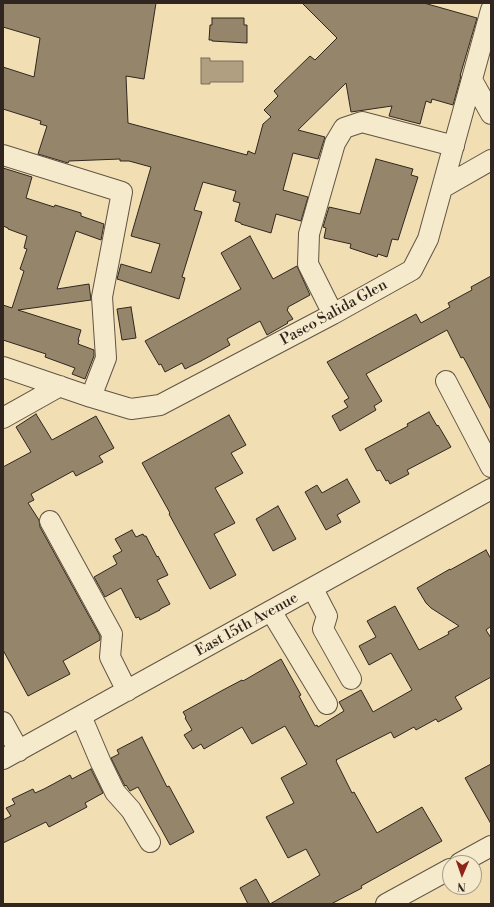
<!DOCTYPE html>
<style>
body{margin:0}
#map{position:relative;width:494px;height:907px;overflow:hidden;background:#f1deb2;font-family:"Libre Bodoni",serif}
canvas{display:block}
.frame{position:absolute;inset:0;border:4px solid #31261f;pointer-events:none}
.north{position:absolute;left:442px;top:855px;width:40px;height:40px;box-sizing:border-box;background:#f6eacd;border:1px solid #a79c87;border-radius:50%;rotate:182deg;font-size:11px;font-weight:700;line-height:16px;text-align:center;color:#31261f}
.north::after{content:'';display:block;margin:auto;width:14px;height:18px;background:#8f2418;clip-path:polygon(50% 0,100% 100%,50% 72%,0 100%)}
</style>
<div id="map">
<canvas width="494" height="907"></canvas>
<div class="frame"></div>
<div class="north">N</div>
</div>
<script>
const g = document.querySelector('canvas').getContext('2d');
g.lineJoin = 'round';
function paint(path, color) { g.fillStyle = color; g.fill(path, 'evenodd'); }
const toPath = rows => new Path2D(rows.map(r => 'M' + r).join(''));
function trace(path, color, width, dash) { g.strokeStyle = color; g.lineWidth = width; g.lineCap = dash ? 'butt' : 'round'; g.setLineDash(dash || []); g.stroke(path); }
function drawText(font, color, halo, rows, align = 'center') {
  g.font = font + ' "Libre Bodoni",serif'; g.lineWidth = 3; g.setLineDash([]); g.textBaseline = 'middle'; g.strokeStyle = halo; g.fillStyle = color; for (const [text, x, y, turn = 0] of rows) {
    g.save(); g.translate(x, y); g.rotate((+turn || 0) * Math.PI / 180); g.textAlign = isNaN(turn) ? turn : align; if (halo) g.strokeText(text, 0, 0); g.fillText(text, 0, 0); g.restore();
  }
}
const water = toPath([
 [201,58,210,58,210,61,243,61,243,82,210,82,210,84,201,84,201,58]
]);
const building = toPath([
 [3,3,156,3,144,79,126,76,128,123,247,155,248,151,255,154,263,124,271,117,264,110,278,96,274,91,310,56,315,60,337,38,302,3,424,3,477,18,460,76,461,76,453,105,432,99,431,103,426,101,420,124,389,116,392,106,351,112,346,83,298,130,325,137,318,159,293,153,283,190,308,197,301,221,276,214,271,233,241,224,241,223,235,221,240,203,233,201,236,191,203,182,194,210,202,212,182,277,185,278,179,299,117,279,121,264,151,273,160,244,131,236,151,167,129,161,120,161,120,159,69,161,68,163,38,154,47,126,40,124,41,121,3,109,3,67,34,77,40,38,3,27,3,3],
 [212,18,244,18,244,25,247,25,247,43,212,41,212,40,209,40,210,25,212,25,212,18],
 [376,159,413,169,411,175,418,177,398,240,392,239,387,257,378,254,377,257,350,248,351,244,324,238,326,228,323,227,329,207,360,214,376,159],
 [3,168,32,177,26,198,54,207,55,205,81,213,81,216,104,224,101,240,76,231,57,289,89,284,91,300,18,310,81,330,78,340,79,340,78,344,94,350,94,356,85,379,72,374,75,368,45,357,46,354,3,340,3,305,12,308,24,271,20,269,27,249,24,248,27,236,8,229,8,228,3,226,3,168],
 [250,236,273,279,297,266,310,295,288,307,288,309,287,310,293,319,287,322,288,323,267,335,260,321,227,339,230,345,201,361,185,369,182,363,165,372,161,364,159,365,145,341,241,289,221,253,250,236],
 [491,276,491,410,466,362,463,357,461,358,447,330,366,374,382,401,374,406,376,410,340,431,332,416,348,407,344,401,349,398,327,362,416,314,421,323,450,307,448,303,472,290,471,287,491,276],
 [131,307,136,338,122,340,117,309,131,307],
 [429,412,437,426,438,425,451,447,407,470,409,474,390,484,388,480,386,481,380,470,377,471,365,449,408,426,407,424,429,412],
 [36,414,52,440,96,416,114,448,99,456,103,462,76,476,73,471,31,494,34,500,28,503,39,520,40,527,100,636,100,640,63,661,70,674,28,696,3,650,3,467,31,452,16,427,36,414],
 [229,415,246,445,231,453,243,473,215,488,235,523,214,534,236,575,210,589,169,514,170,513,142,463,229,415],
 [347,479,360,502,337,515,341,522,326,530,305,492,317,485,322,493,347,479],
 [278,506,296,539,273,551,256,519,278,506],
 [132,530,136,537,143,534,144,536,146,536,157,557,158,556,168,575,157,580,170,604,160,609,160,610,140,620,139,617,136,618,121,588,105,597,94,577,117,564,113,556,122,551,115,539,132,530],
 [486,550,491,559,491,626,486,630,491,638,491,677,455,697,462,709,438,722,436,719,416,730,414,727,394,738,391,732,336,760,337,760,336,761,352,793,354,792,377,833,422,807,442,841,361,886,362,888,331,904,248,904,240,888,256,879,270,904,320,875,306,849,288,858,266,817,294,803,281,778,307,764,285,726,252,744,242,727,204,749,201,744,193,749,184,735,192,730,185,718,186,717,183,712,223,690,242,680,243,681,281,659,301,695,299,696,315,726,317,725,318,727,344,711,339,702,361,690,373,712,412,690,391,653,369,665,359,646,376,637,367,621,395,606,419,650,449,634,448,632,459,626,431,608,426,603,417,588,450,569,450,570,486,550],
 [142,737,167,787,169,786,194,832,170,845,138,787,130,791,126,785,125,786,111,758,119,754,117,750,142,737],
 [491,764,491,824,465,778,491,764],
 [91,769,103,793,85,803,87,807,49,827,46,822,3,843,3,820,11,816,6,808,15,804,12,799,33,789,35,793,44,789,70,775,72,779,91,769]
]);
const minor = toPath([
 [472,80,491,114],
 [3,155,122,192,102,297,106,358,91,397],
 [442,188,491,160],
 [333,314,308,264,309,234,335,143,344,128,362,122,454,146],
 [3,367,91,397,131,409,160,405,333,314,412,270,428,239,491,10],
 [446,381,491,467],
 [3,418,60,386],
 [50,521,112,634,110,657,127,691],
 [313,589,327,616,323,629,351,679],
 [271,611,327,704],
 [81,716,101,763,115,792,131,810,150,842],
 [3,722,19,751],
 [3,759,491,489],
 [460,863,491,846],
 [386,904,450,869]
]);
const streetNames = [
 ["Paseo Salida Glen",334,313,-29],
 ["East 15th Avenue",247,625,-29]
];
paint(water, '#b09f80');
trace(water, '#7d6f59', 1);
paint(building, '#95866b');
trace(building, '#31261f', 1);
trace(minor, '#615444', 22);
trace(minor, '#f6eacd', 20);
drawText('15px', '#31261f', '#f6eacd', streetNames);
</script>
